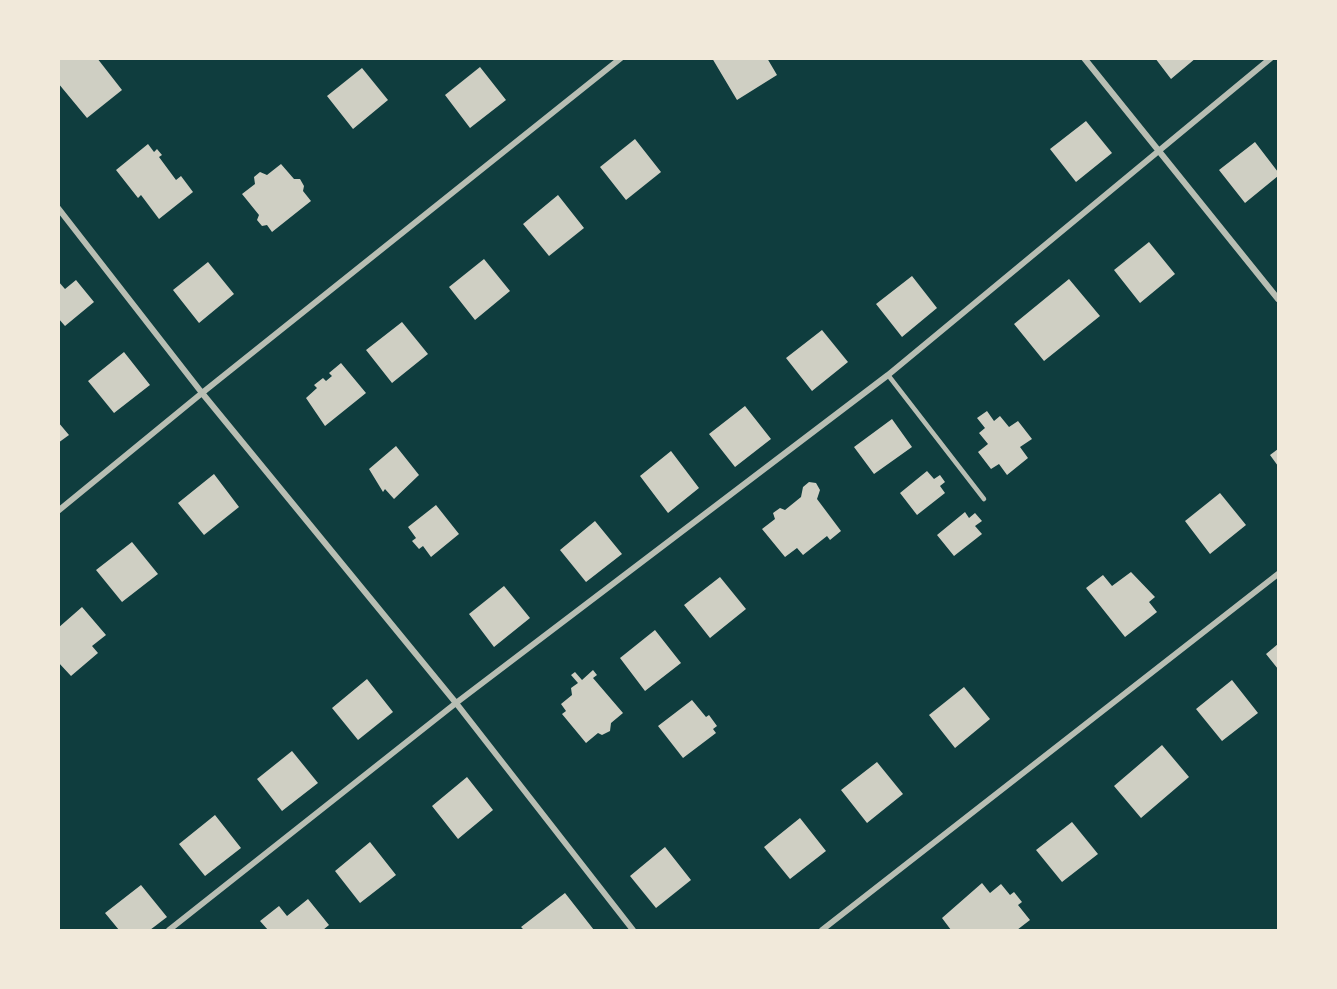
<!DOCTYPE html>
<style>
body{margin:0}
#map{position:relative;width:1337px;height:989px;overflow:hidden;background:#0f3d3e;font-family:"Roboto Condensed",sans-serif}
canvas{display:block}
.frame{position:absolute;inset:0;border:60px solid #f1e9da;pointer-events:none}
</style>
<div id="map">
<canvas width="1337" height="989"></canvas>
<div class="frame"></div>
</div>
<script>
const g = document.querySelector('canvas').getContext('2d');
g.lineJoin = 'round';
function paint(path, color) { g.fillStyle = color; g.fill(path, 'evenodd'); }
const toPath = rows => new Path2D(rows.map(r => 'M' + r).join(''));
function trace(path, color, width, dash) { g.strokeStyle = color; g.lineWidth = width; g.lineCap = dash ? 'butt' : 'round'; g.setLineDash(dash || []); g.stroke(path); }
const building = toPath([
 [58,58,97,58,122,90,87,118,58,83],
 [712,58,767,58,777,75,737,100],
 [1155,58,1196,58,1171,79],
 [480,67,506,100,470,128,445,95],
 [362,68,388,100,353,129,327,96],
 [1086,121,1112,153,1076,182,1050,149],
 [635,139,661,172,626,200,600,167],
 [1255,142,1278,172,1278,176,1245,203,1219,170],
 [148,144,154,152,157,149,162,155,159,157,176,180,181,176,193,192,159,219,141,195,138,198,116,170],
 [281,164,294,179,300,179,304,186,303,191,311,201,272,232,267,225,262,226,257,220,259,215,242,194,255,184,254,177,260,172,267,175],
 [558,195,584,228,549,256,523,224],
 [1149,242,1175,274,1140,303,1114,270],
 [484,259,510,291,475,320,449,287],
 [208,262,234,294,199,323,173,290],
 [912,276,937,308,902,337,876,304],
 [1069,279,1100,316,1044,361,1014,324],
 [76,280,94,302,65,326,58,318,58,281,65,289],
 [402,322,428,354,392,383,366,350],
 [822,330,848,362,812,391,786,358],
 [124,352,150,385,114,413,88,381],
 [341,363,366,393,325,426,306,398,317,388,314,385,323,378,326,381,332,376,329,373],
 [745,406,771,439,735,467,709,434],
 [987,411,994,421,1000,416,1009,427,1018,421,1032,439,1020,447,1028,458,1007,475,999,464,991,469,978,452,988,444,979,433,985,428,977,418],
 [892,419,912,447,874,474,854,447],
 [58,422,69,435,58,443],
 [396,446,419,475,394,499,385,489,383,492,369,469],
 [1278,449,1278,466,1270,455],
 [671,451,699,488,668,513,640,476],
 [927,471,934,479,940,475,945,482,940,486,945,493,917,515,900,493],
 [214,474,239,507,204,535,178,503],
 [809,482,816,483,820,490,817,499,841,531,830,540,827,536,803,555,797,548,785,557,762,529,775,519,773,513,780,508,785,510,801,497,803,487],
 [1220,493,1246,525,1210,554,1185,521],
 [436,505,459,534,431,557,423,546,419,549,412,541,416,538,408,527],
 [965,512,969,518,975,513,982,521,975,526,982,534,954,556,937,535],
 [595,521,622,554,586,582,560,550],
 [132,542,158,574,122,602,96,570],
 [1131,572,1155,597,1149,602,1157,612,1125,637,1086,588,1103,575,1112,586],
 [720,577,746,609,710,638,684,605],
 [504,586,530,618,494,647,469,614],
 [82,607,106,635,92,646,98,653,71,676,58,662,58,628],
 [655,630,681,663,645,691,620,658],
 [1278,644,1278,669,1266,654],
 [593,670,597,675,593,678,623,713,611,723,610,731,602,735,598,733,586,743,562,714,566,711,561,704,572,695,571,688,578,683,571,675,575,672,582,680],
 [367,679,393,712,358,740,332,708],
 [1232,680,1258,713,1222,741,1196,709],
 [964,687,990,719,955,748,929,715],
 [692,700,706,717,709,715,717,726,713,729,716,733,683,758,658,726],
 [1162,745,1189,777,1141,818,1114,786],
 [292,751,318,783,282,811,257,779],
 [877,762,903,794,867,823,841,790],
 [467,777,493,810,458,839,432,806],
 [215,815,241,848,205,876,179,844],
 [800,818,826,851,790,879,764,847],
 [1072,822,1098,854,1062,882,1036,850],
 [370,842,396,875,360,903,335,871],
 [665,847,691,880,656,908,630,876],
 [982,883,990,893,1001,884,1010,895,1014,892,1022,902,1018,905,1030,920,1017,930,951,930,942,918],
 [141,885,167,917,150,930,119,930,105,913],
 [565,893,594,930,524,930,521,927],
 [308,899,329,925,323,930,268,930,260,921,279,906,287,916]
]);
const service = toPath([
 [888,375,984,499]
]);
const minor = toPath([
 [1084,58,1278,299],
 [58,208,202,393,456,703,633,930],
 [58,511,202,393,621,58],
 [169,930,456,703,888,375,1271,58],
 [822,930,1278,574]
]);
paint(building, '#cfcfc3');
trace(service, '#b8beb3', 4.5);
trace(minor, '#b8beb3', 6);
</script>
